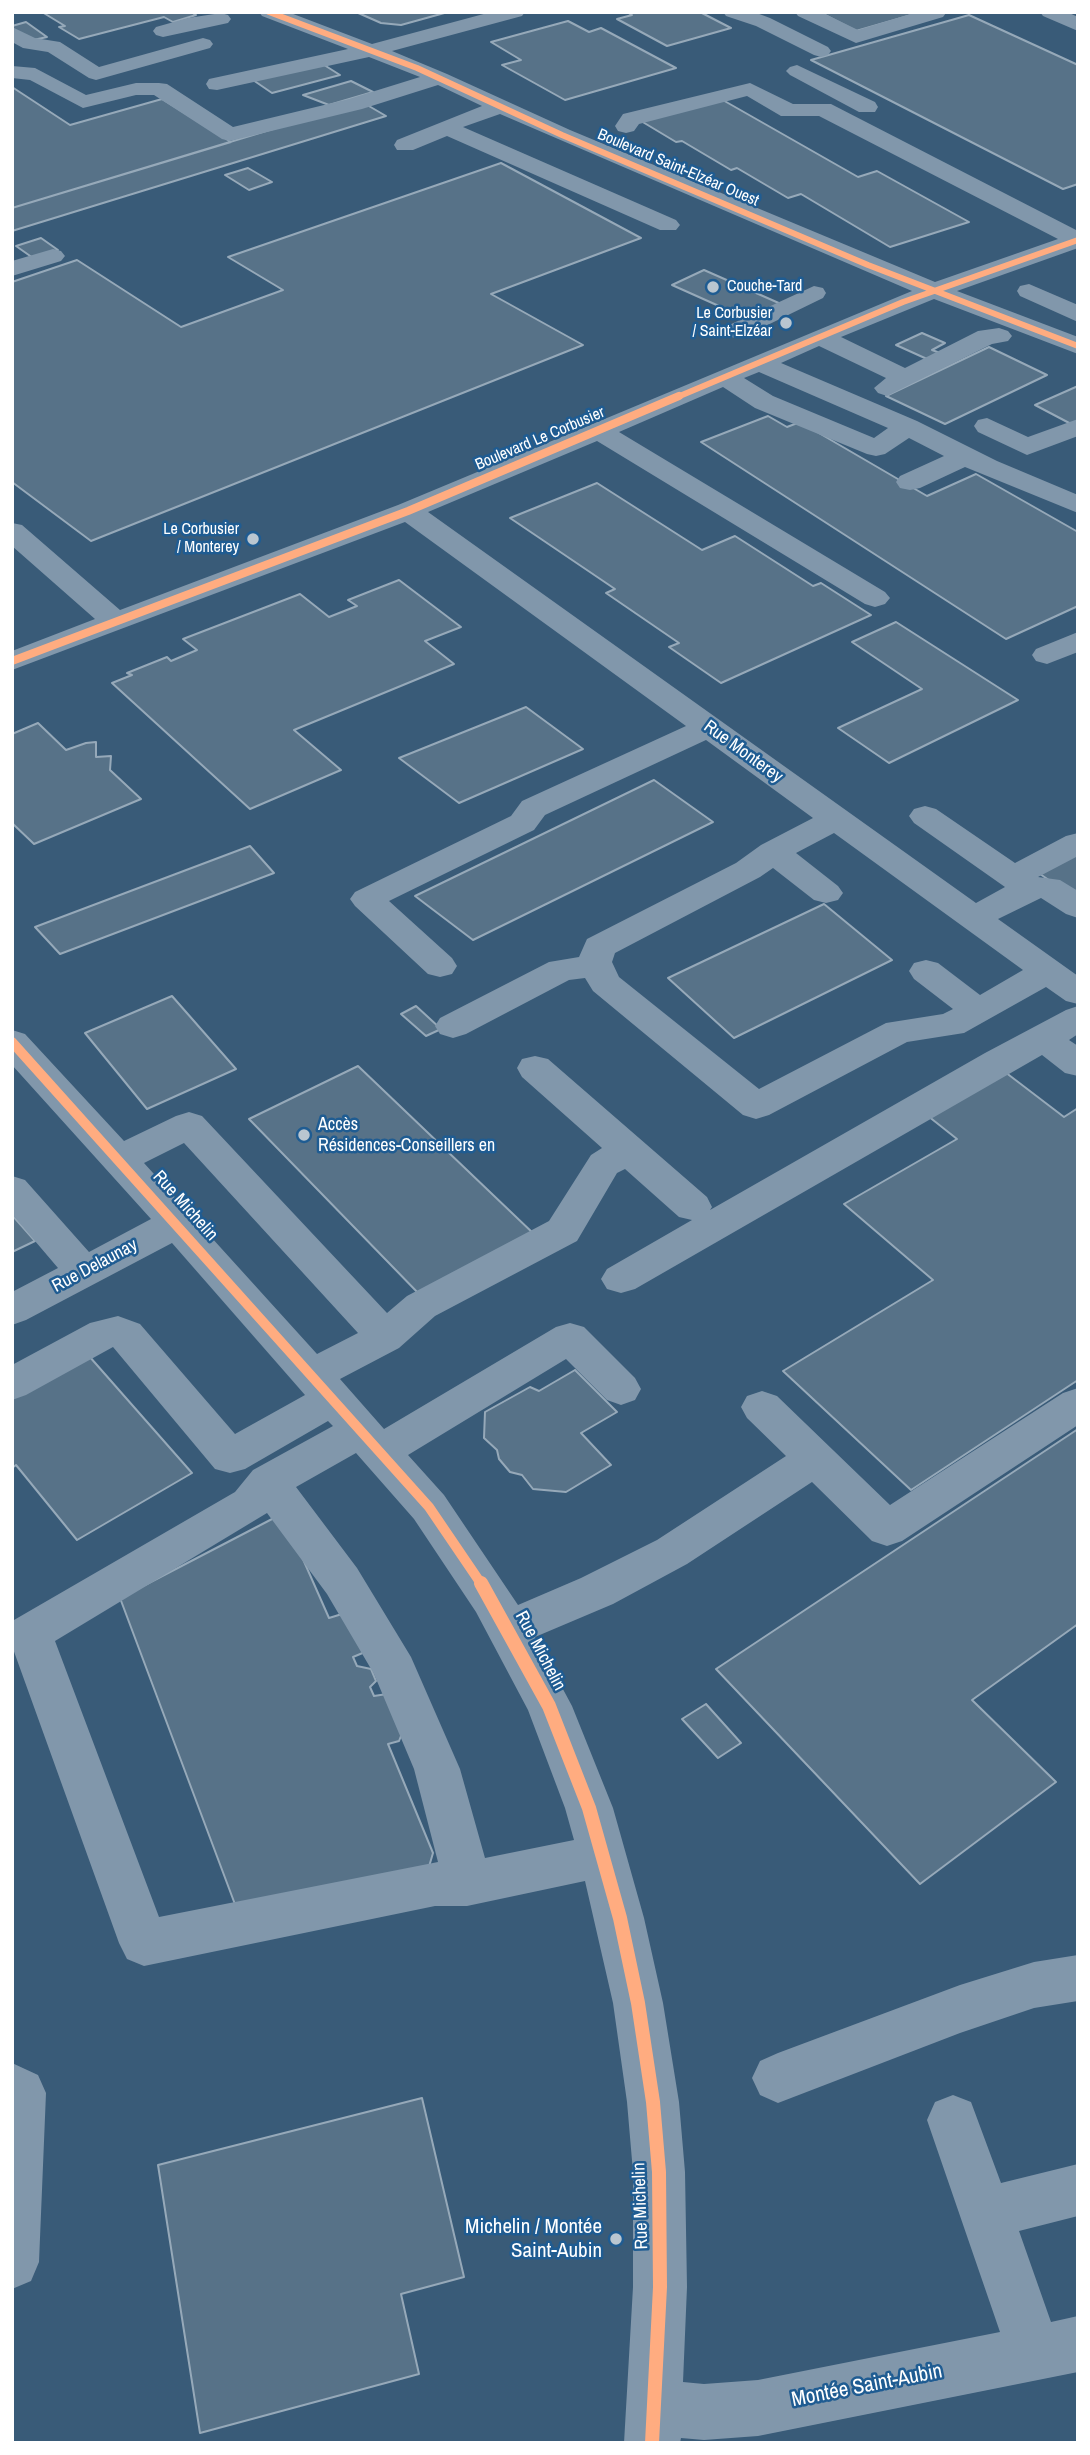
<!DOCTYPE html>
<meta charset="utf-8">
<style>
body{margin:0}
#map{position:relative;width:1090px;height:2455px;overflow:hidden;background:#395b78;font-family:"Archivo Narrow",sans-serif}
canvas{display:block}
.frame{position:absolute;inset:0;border:14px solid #fff;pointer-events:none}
</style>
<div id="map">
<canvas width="1090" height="2455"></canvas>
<div class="frame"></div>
</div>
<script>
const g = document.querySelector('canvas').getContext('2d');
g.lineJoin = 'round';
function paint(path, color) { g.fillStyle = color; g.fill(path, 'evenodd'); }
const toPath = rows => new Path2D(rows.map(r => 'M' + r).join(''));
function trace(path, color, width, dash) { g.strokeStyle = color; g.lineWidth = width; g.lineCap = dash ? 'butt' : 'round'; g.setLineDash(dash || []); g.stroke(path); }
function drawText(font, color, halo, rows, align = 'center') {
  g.font = font + ' "Archivo Narrow",sans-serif'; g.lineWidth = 5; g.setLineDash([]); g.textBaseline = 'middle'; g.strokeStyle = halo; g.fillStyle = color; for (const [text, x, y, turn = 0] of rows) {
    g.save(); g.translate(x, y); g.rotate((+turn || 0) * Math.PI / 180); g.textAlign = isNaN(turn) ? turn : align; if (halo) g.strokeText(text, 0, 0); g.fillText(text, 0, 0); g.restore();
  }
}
const building = toPath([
 [42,12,191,12,196,15,173,22,164,17,79,39,59,27,65,26,42,12],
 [356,12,448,12,401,25,381,23,356,12],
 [627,12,700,12,731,28,667,46,617,19,632,15,627,12],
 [819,12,912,12,915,14,856,31,819,12],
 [969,15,1078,65,1078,184,1063,189,811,60,969,15],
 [568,21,589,32,601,28,676,68,565,100,502,65,521,60,491,42,568,21],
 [26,22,47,37,29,41,12,29,12,26,26,22],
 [321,63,340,75,272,93,253,80,321,63],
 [351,81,373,92,329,105,303,95,351,81],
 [12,87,70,125,162,99,231,142,12,208,12,87],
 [721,99,858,177,877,171,969,222,890,247,801,194,788,198,737,168,731,170,682,141,676,142,641,121,721,99],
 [362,102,386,116,12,231,12,208,362,102],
 [501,163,641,238,491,294,583,345,91,541,12,482,12,282,77,260,181,327,283,290,228,257,501,163],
 [248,168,272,182,249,190,225,175,248,168],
 [41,238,58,250,33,258,16,246,41,238],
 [704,270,781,304,748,319,672,285,704,270],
 [922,333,945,343,932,350,940,353,927,359,896,345,922,333],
 [989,347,1047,375,945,424,886,396,989,347],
 [1078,386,1078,423,1073,425,1035,405,1078,386],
 [768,416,787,427,800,422,927,496,976,474,1078,532,1078,606,1006,639,701,442,768,416],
 [597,483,702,550,735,536,813,586,821,583,871,615,721,683,669,647,679,643,606,593,615,589,510,518,597,483],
 [399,580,461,627,425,641,454,664,294,730,341,770,250,809,112,683,132,675,127,673,167,657,171,661,197,650,183,639,300,594,329,617,357,606,348,600,399,580],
 [896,622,1018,700,889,763,838,728,922,689,852,642,896,622],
 [526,707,583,749,459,803,399,758,526,707],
 [38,723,66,750,86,743,96,742,96,757,111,756,110,770,141,799,34,844,12,823,12,734,38,723],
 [654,780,713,822,473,940,415,896,654,780],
 [250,846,274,873,60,954,35,927,250,846],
 [1078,853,1078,900,1040,874,1078,853],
 [824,904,892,960,734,1038,668,978,824,904],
 [172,996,236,1069,147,1109,85,1033,172,996],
 [416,1006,441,1029,426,1036,401,1014,416,1006],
 [358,1066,535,1235,422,1297,249,1119,358,1066],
 [1005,1072,1064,1117,1078,1108,1078,1380,911,1490,783,1371,933,1280,844,1204,957,1139,928,1116,1005,1072],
 [12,1215,35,1241,12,1252,12,1215],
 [89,1356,192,1473,77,1540,16,1465,12,1468,12,1398,89,1356],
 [575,1370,617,1412,581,1433,611,1465,566,1492,533,1489,522,1475,510,1472,499,1459,497,1450,484,1438,485,1412,530,1387,539,1391,575,1370],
 [1078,1429,1078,1624,972,1700,1056,1782,920,1884,716,1669,1078,1429],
 [274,1518,287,1523,329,1618,342,1614,365,1652,353,1657,357,1666,371,1669,376,1681,370,1687,374,1696,387,1694,403,1731,399,1741,388,1744,433,1853,428,1870,236,1907,120,1598,274,1518],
 [706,1704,741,1743,718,1758,682,1719,706,1704],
 [422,2098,464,2277,401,2294,419,2374,200,2433,158,2165,422,2098]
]);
const minor = toPath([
 [259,12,288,12,372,44,491,12,525,12,522,16,392,51,447,74,570,130,935,282,1058,239,819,116,781,116,747,96,639,124,634,131,626,133,618,131,615,126,623,114,750,83,793,104,831,104,1078,231,1078,248,957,291,1078,337,1078,354,934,299,841,337,905,368,978,331,999,328,1008,331,1012,336,1008,341,992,344,887,396,878,393,874,388,886,378,819,346,781,363,917,421,997,461,1078,495,1078,513,965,467,920,488,910,490,900,488,896,482,900,476,944,456,909,438,885,454,876,456,867,454,755,408,723,387,619,432,885,592,890,598,885,604,875,607,865,604,597,441,428,512,976,903,1005,887,914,823,909,816,914,809,925,806,936,809,1015,863,1066,836,1078,833,1078,856,1038,877,1060,880,1078,891,1078,918,1066,914,1041,898,998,919,1078,976,1078,1004,1066,1001,1046,987,964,1033,907,1042,769,1115,756,1119,743,1115,593,991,585,978,569,980,466,1034,453,1038,440,1034,435,1026,440,1018,549,962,579,957,587,939,736,863,761,845,813,818,706,740,545,815,534,830,389,901,452,958,457,966,452,974,440,977,428,974,355,906,350,899,355,892,511,816,522,801,686,726,405,522,12,670,12,651,95,619,12,546,12,523,22,525,120,610,398,505,912,291,500,114,463,127,676,220,680,225,676,230,660,230,447,136,413,150,397,150,394,145,397,140,482,106,438,85,362,109,230,141,222,139,154,95,136,95,83,108,30,80,12,78,12,66,35,68,86,95,136,83,159,83,167,84,233,127,349,99,420,77,369,57,217,90,209,89,206,84,209,79,348,49,262,16,259,12],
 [759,372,888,428,874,438,773,396,744,378,759,372],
 [834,833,1023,970,980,995,938,963,926,960,914,963,909,971,914,979,953,1009,943,1014,886,1023,759,1089,619,977,612,962,615,953,760,877,773,868,814,900,826,903,838,900,843,893,838,886,796,853,834,833],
 [723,12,754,12,770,18,828,47,831,51,828,55,821,57,814,55,756,26,726,16,723,12],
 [795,12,821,12,858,30,917,12,946,13,943,17,856,43,798,16,795,12],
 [1040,12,1067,12,1078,17,1078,31,1043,16,1040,12],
 [221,13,228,15,231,19,228,23,163,37,156,35,153,31,156,27,188,18,221,13],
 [12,27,35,38,60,42,99,67,203,38,210,40,213,44,210,48,96,80,89,78,48,52,23,48,12,42,12,27],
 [797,65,875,102,878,107,875,112,859,112,790,75,786,71,790,67,797,65],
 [53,249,61,251,65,256,61,261,12,276,12,261,53,249],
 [1029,284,1078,305,1078,322,1020,296,1017,291,1020,286,1029,284],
 [814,286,823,288,826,293,823,298,745,336,736,338,727,336,724,331,727,326,814,286],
 [987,418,1028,437,1078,419,1078,436,1027,455,978,432,974,426,978,420,987,418],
 [1078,632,1078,652,1047,664,1036,661,1032,655,1036,649,1078,632],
 [1078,1006,1078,1034,1069,1040,1078,1046,1078,1076,1065,1073,1042,1055,635,1289,621,1293,607,1289,601,1279,607,1269,692,1220,679,1217,625,1169,617,1173,577,1241,435,1316,399,1348,340,1379,384,1429,556,1327,570,1323,584,1327,635,1378,641,1389,635,1400,621,1405,607,1400,566,1359,408,1455,444,1495,518,1605,581,1578,657,1540,786,1456,747,1418,741,1407,747,1396,762,1391,777,1396,890,1505,1063,1393,1078,1388,1078,1425,902,1541,887,1546,872,1541,812,1482,687,1564,613,1604,535,1637,572,1706,613,1808,644,1918,663,2003,679,2102,685,2172,687,2287,683,2382,704,2384,758,2380,1000,2332,927,2120,935,2102,953,2095,971,2102,1001,2183,1078,2164,1078,2216,1019,2231,1051,2322,1078,2316,1078,2372,758,2436,704,2440,681,2438,680,2443,624,2443,633,2287,633,2172,627,2102,613,2003,585,1881,467,1906,435,1906,144,1966,127,1959,119,1943,12,1646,12,1624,14,1620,235,1492,253,1470,333,1426,328,1421,245,1469,230,1473,215,1469,113,1347,26,1395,12,1400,12,1365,90,1323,118,1316,140,1324,235,1434,305,1395,172,1243,26,1320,12,1325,12,1292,58,1268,12,1214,12,1176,25,1180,89,1252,151,1219,12,1065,12,1030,25,1034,124,1141,176,1116,189,1112,202,1116,387,1313,407,1296,549,1221,591,1155,602,1148,522,1077,517,1068,522,1059,535,1056,548,1059,707,1197,712,1207,710,1210,985,1053,1066,1010,1078,1006],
 [184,1143,358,1333,317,1354,144,1163,184,1143],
 [356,1453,414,1519,476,1612,528,1710,565,1808,574,1840,485,1858,460,1769,411,1657,357,1568,296,1487,356,1453],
 [267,1513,327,1594,374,1674,414,1769,438,1862,159,1917,55,1641,267,1513],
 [1078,1955,1078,2001,1034,2008,960,2033,778,2103,760,2095,752,2078,760,2061,778,2053,960,1985,1034,1962,1078,1955],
 [12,2063,38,2075,46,2093,39,2262,31,2281,12,2289,12,2063]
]);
const cyclewayFar3 = toPath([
 [269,12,417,68,562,135,868,265,1078,346],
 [675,398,903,302,1078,240]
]);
const cyclewayFar2 = toPath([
 [12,661,408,511,679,396]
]);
const cyclewayFar1 = toPath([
 [12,1042,429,1507,482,1585]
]);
const cycleway = toPath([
 [481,1583,549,1706,589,1808,620,1918,638,2003,653,2102,659,2172,660,2287,652,2443]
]);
const markers = [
 [713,287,7,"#bac6d0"],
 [786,323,7,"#bac6d0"],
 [253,539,7,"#bac6d0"],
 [304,1135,7,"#bac6d0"],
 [616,2239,7,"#bac6d0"]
];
const farStreetnames = [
 ["Boulevard Saint-Elzéar Ouest",678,168,23],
 ["Boulevard Le Corbusier",540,439,-23]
];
const farPoinames = [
 ["Couche-Tard",727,287,"left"],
 ["Le Corbusier",772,314],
 ["/ Saint-Elzéar",772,332],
 ["Le Corbusier",239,530],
 ["/ Monterey",239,548]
];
const streetNames = [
 ["Rue Monterey",743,752,36],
 ["Rue Michelin",185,1206,48],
 ["Rue Delaunay",95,1266,-28],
 ["Rue Michelin",540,1651,62],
 ["Rue Michelin",641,2206,-92]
];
const poiNames = [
 ["Accès",318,1125],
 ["Résidences-Conseillers en",318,1146]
];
const nearPoinames = [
 ["Michelin / Montée",602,2227],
 ["Saint-Aubin",602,2251]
];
const nearStreetnames = [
 ["Montée Saint-Aubin",867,2386,-11]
];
paint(building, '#577288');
trace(building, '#96a9b9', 2);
paint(minor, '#8197ab');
trace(cyclewayFar3, '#ffac80', 6);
trace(cyclewayFar2, '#ffac80', 8);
trace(cyclewayFar1, '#ffac80', 10);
trace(cycleway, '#ffac80', 14);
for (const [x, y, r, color] of markers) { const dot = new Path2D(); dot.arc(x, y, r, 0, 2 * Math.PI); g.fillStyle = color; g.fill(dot); trace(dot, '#1f5c92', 2.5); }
drawText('16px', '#fff', '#1f5c92', farStreetnames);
drawText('16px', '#fff', '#1f5c92', farPoinames, 'right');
drawText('18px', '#fff', '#1f5c92', streetNames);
drawText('18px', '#fff', '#1f5c92', poiNames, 'left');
drawText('21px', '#fff', '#1f5c92', nearPoinames, 'right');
drawText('21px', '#fff', '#1f5c92', nearStreetnames);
</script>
